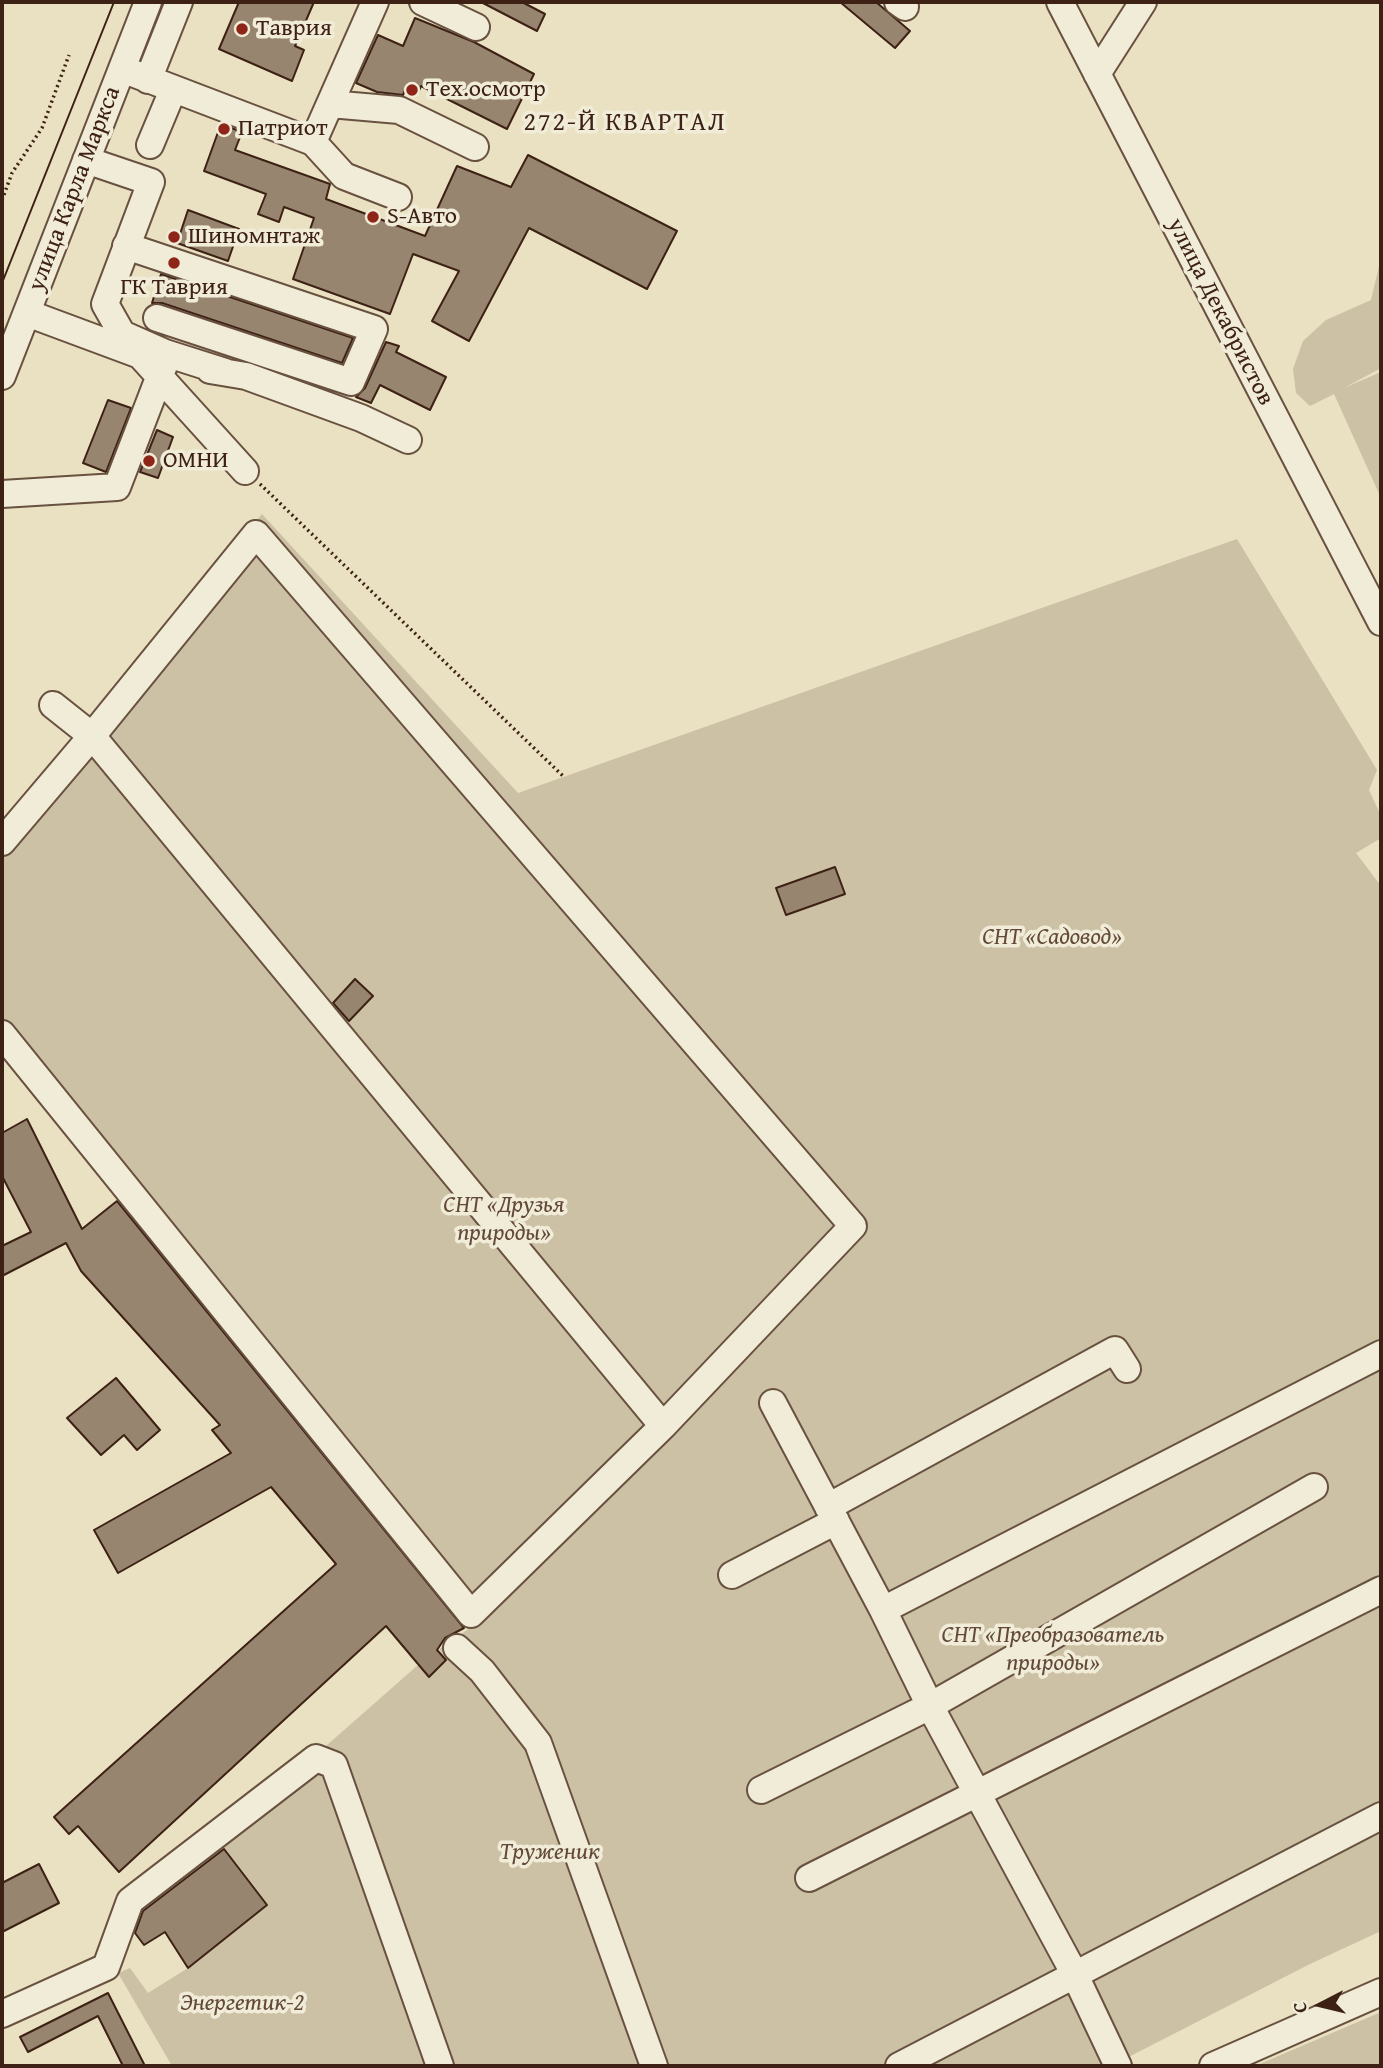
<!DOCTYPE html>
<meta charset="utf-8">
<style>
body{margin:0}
#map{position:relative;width:1383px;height:2068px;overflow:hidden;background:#e9e1c2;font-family:"Gentium Book Plus",serif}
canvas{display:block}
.frame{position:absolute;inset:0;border:4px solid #3e2115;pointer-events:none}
.north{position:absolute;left:1285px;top:1970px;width:70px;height:70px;-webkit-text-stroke:5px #f1ecd7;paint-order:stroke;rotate:263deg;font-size:19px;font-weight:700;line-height:28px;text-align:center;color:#3e2115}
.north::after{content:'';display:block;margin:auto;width:24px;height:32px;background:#3e2115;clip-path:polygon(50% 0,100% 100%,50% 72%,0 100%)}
</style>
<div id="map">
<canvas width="1383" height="2068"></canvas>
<div class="frame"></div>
<div class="north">С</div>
</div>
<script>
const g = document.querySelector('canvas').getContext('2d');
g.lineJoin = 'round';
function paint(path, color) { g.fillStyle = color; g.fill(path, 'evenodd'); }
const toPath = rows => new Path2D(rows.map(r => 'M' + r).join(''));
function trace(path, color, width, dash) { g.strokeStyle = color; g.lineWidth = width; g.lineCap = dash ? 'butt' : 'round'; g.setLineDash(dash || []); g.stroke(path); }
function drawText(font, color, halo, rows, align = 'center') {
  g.font = font + ' "Gentium Book Plus",serif'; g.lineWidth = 7; g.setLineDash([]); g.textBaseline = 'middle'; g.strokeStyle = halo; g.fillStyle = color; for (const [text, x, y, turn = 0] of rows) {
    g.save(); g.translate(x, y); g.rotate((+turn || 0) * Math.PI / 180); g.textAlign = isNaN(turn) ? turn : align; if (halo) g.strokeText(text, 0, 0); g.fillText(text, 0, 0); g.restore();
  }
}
const green = toPath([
 [1381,258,1381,368,1344,388,1381,372,1381,498,1334,394,1310,406,1296,393,1293,369,1303,341,1326,320,1371,300],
 [262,514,518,793,1237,539,1377,770,1369,790,1381,816,1381,838,1356,853,1381,886,1381,1931,1310,1964,1111,2066,172,2066,118,1973,130,1968,148,1993,188,1968,267,1905,218,1841,418,1665,430,1676,446,1660,439,1649,473,1626,2,1043,2,836],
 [1381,2012,1381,2066,1255,2066]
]);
const building = toPath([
 [239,2,314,2,295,46,304,50,292,81,219,49,239,2],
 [481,2,522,2,545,14,537,31,481,2],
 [840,2,876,2,910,31,895,48,840,2],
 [415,18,474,42,534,74,507,129,421,86,418,93,406,88,403,95,377,92,356,83,378,35,403,46,415,18],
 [221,124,242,132,235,150,330,184,326,199,425,236,457,166,511,187,528,155,677,231,647,289,529,228,469,341,432,321,459,271,413,254,390,314,293,279,314,218,284,207,279,222,258,214,266,194,204,171,221,124],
 [188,210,239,229,228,261,177,243,188,210],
 [161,274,353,338,342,363,162,303,152,303,161,274],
 [386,342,399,346,396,352,446,377,430,410,380,385,371,403,356,397,365,388,386,342],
 [108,400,131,408,106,472,83,463,108,400],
 [157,430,173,437,158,478,140,472,157,430],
 [835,867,845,894,786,915,776,888,835,867],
 [355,979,373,996,349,1021,333,1003,355,979],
 [27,1119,82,1229,117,1201,464,1628,445,1638,437,1650,446,1660,429,1677,386,1626,119,1872,78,1826,69,1834,54,1817,336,1564,271,1487,118,1573,94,1530,231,1453,212,1430,220,1425,81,1271,66,1243,2,1276,2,1246,31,1232,2,1176,2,1133,27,1119],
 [116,1378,160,1430,137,1450,124,1435,101,1455,67,1418,116,1378],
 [224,1849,267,1905,188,1968,165,1932,144,1945,135,1933,143,1911,224,1849],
 [39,1864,59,1903,2,1932,2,1883,39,1864],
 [108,1993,145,2066,123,2066,98,2016,28,2052,20,2037,108,1993]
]);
const path = toPath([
 [2,200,12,173,42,128,69,55],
 [260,484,563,776]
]);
const minor = toPath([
 [423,2,476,27],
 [898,2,905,7],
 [1060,2,1381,622],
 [122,69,313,142,375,2],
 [1097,74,1143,2],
 [148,80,179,2],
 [330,104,399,110,475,147],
 [313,142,344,176,398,197],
 [150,145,173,90],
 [86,160,151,182,105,304,122,334,165,353,225,372],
 [126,246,374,329,351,382,157,318],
 [27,313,140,355,245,471],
 [210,370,246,376,361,418,408,440],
 [2,376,148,2],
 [2,494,117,487,164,365],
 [53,705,92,736,663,1426],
 [2,842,92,736,256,534,853,1226,663,1426,471,1614,2,1034],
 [773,1403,883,1610,930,1706,1074,1973,1118,2066],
 [828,1507,1115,1350,1127,1369],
 [732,1575,836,1521],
 [883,1610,1381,1354],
 [457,1648,482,1671,538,1743,654,2066],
 [761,1790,930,1706,1314,1487],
 [809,1878,1381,1590],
 [2,2014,106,1967,130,1901,316,1758,334,1765,440,2066],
 [899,2066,1381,1816],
 [1213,2066,1381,1992]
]);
const tram = toPath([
 [2,283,114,2]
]);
const markers = [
 [242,29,7,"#8f2418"],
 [412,90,7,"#8f2418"],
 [224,129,7,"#8f2418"],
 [373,217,7,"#8f2418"],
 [174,237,7,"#8f2418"],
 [174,263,7,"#8f2418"],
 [149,461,7,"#8f2418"]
];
const poiNames = [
 ["Таврия",256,29],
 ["Тех.осмотр",426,90],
 ["Патриот",238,129],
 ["S-Авто",387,217],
 ["Шиномнтаж",188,237],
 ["ГК Таврия",174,288,"center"],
 ["ОМНИ",163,461]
];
const streetNames = [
 ["улица Карла Маркса",75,189,-69],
 ["улица Декабристов",1220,312,63]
];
const parkNames = [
 ["СНТ «Садовод»",1052,938],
 ["СНТ «Друзья",504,1206],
 ["природы»",504,1234],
 ["СНТ «Преобразователь",1053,1636],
 ["природы»",1053,1664],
 ["Труженик",550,1853],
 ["Энергетик-2",242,2004]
];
const neighbourhoodNames = [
 ["272-Й КВАРТАЛ",625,123]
];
paint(green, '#ccc0a5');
paint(building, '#97856f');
trace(building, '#3e2115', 2);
trace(minor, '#695140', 30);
trace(path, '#3e2115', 3.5, [2, 3.5]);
trace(minor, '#f1ecd7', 26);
trace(tram, '#3e2115', 2);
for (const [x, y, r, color] of markers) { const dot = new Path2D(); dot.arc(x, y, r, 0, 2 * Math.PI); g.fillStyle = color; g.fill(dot); trace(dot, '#f1ecd7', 2.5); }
drawText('24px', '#3e2115', '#f1ecd7', poiNames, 'left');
drawText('24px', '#3e2115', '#f1ecd7', streetNames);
drawText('italic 24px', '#624939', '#f1ecd7', parkNames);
g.letterSpacing = '2px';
drawText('26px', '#3e2115', '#f1ecd7', neighbourhoodNames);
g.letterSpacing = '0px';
</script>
